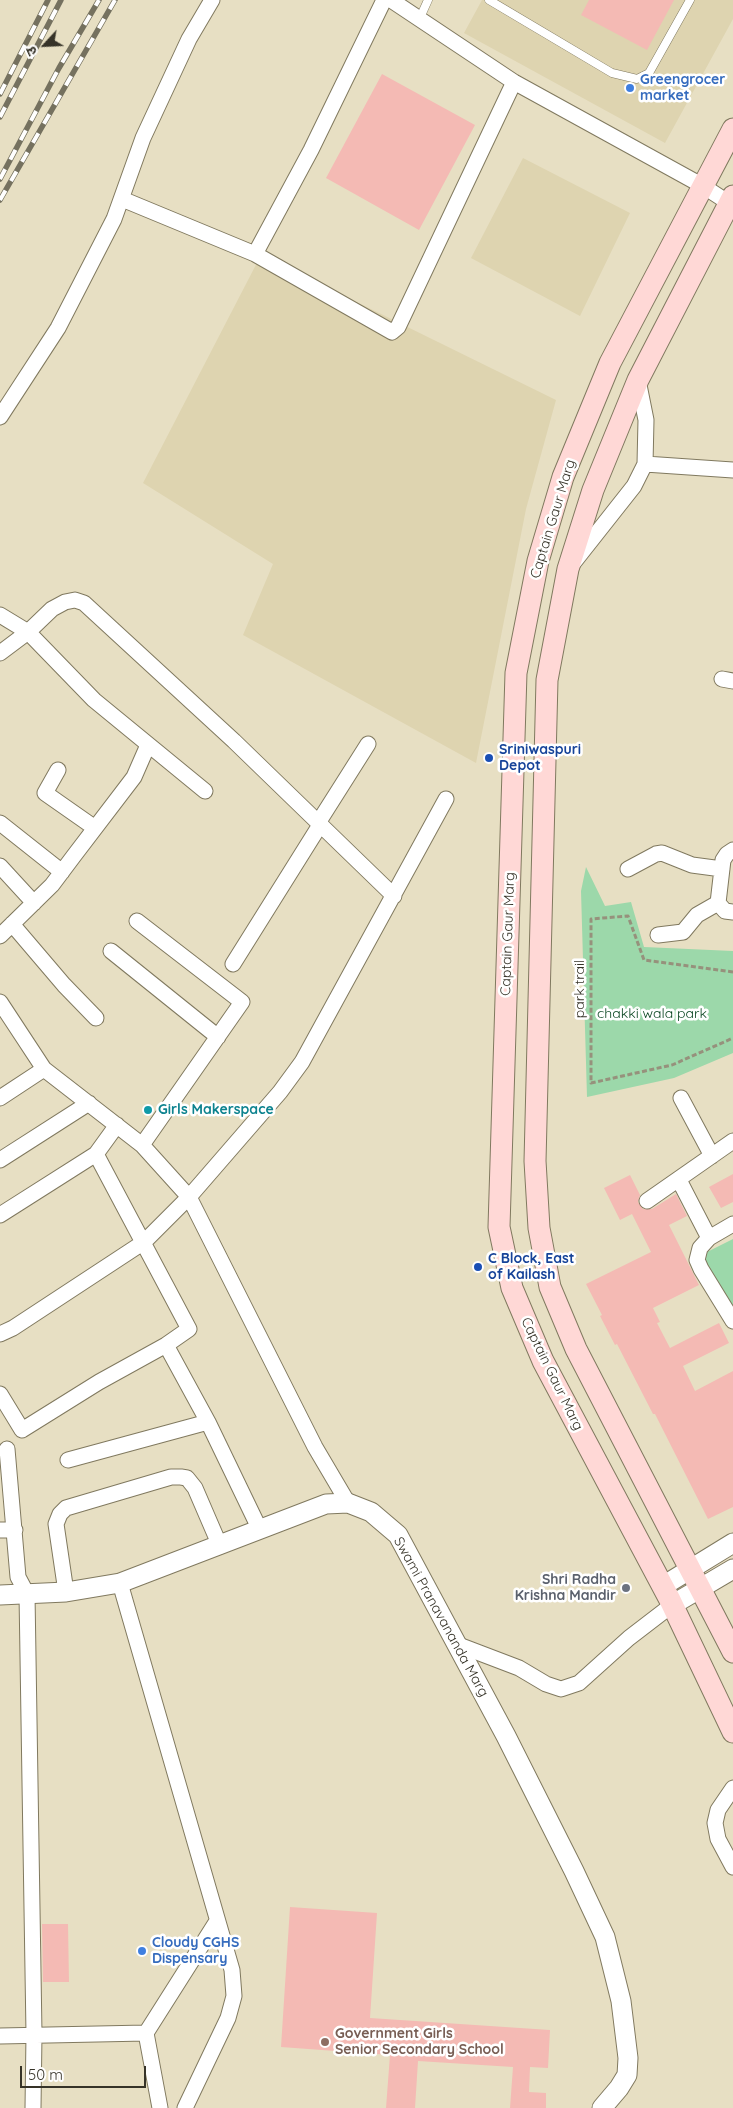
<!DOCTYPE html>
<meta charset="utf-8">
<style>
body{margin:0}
#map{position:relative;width:733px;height:2108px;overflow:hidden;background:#e7dfc3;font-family:Quicksand,"Noto Sans Devanagari",sans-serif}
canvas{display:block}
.north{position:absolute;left:20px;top:20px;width:50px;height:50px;-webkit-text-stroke:4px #fff;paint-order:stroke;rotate:245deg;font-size:14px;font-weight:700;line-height:20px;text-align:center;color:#363328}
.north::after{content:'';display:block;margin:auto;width:18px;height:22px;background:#363328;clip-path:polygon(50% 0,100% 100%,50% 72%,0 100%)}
.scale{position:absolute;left:20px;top:2066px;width:126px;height:22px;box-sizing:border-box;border:2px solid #363328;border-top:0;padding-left:6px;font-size:15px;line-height:18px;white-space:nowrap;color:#363328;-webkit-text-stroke:4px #fff;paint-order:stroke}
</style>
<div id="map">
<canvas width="733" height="2108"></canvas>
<div class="north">उ</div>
<div class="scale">50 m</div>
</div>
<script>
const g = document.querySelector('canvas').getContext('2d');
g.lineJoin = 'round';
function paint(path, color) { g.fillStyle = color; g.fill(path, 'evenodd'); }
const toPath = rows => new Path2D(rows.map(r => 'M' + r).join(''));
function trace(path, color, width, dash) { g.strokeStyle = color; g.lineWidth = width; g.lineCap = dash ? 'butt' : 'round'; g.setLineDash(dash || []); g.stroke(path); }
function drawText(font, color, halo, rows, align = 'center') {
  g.font = font + ' Quicksand,sans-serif'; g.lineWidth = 5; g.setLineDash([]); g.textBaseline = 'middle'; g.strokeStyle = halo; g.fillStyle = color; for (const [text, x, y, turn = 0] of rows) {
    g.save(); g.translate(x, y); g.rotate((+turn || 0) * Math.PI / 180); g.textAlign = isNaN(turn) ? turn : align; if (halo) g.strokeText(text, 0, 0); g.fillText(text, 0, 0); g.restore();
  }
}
const built = toPath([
 [482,0,733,0,733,19,665,143,464,33],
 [523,158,630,213,580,316,471,258],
 [261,255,556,400,526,509,476,763,243,635,273,564,143,483]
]);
const green = toPath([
 [586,867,605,906,631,902,644,947,733,951,733,1053,674,1078,587,1097,581,891],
 [733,1239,733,1307,701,1255]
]);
const building = toPath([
 [589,0,674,0,647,50,581,15],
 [382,74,475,125,419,230,326,178],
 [733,1174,733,1202,721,1208,709,1187],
 [630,1175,640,1195,638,1202,643,1209,652,1209,676,1194,687,1216,669,1225,699,1285,653,1308,660,1322,657,1323,670,1348,719,1323,729,1343,683,1366,695,1391,733,1371,733,1507,708,1519,655,1414,653,1414,617,1344,615,1345,600,1316,602,1315,586,1284,651,1252,632,1214,620,1220,604,1188],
 [290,1907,377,1913,370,2018,550,2030,548,2068,530,2067,529,2092,546,2093,546,2108,510,2108,513,2067,418,2061,415,2108,386,2108,390,2055,281,2047],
 [42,1924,68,1924,69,1982,43,1982]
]);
const path = toPath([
 [733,972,644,960,628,916,591,919,591,1083,672,1065,733,1038]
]);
const service = toPath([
 [489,0,612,73,637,79,649,73,690,0],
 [419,20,428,0]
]);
const minor = toPath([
 [391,0,514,82,703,186,729,203],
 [122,199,255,254,392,332,398,327,514,82],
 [255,254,311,150,384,0],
 [0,417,58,328,114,219,143,138,189,39,212,0],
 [645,464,733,470],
 [574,562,634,486,645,464,646,420,638,380],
 [0,615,28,632,94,700,205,791],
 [0,653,28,632,52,609,65,602,75,600,84,603,234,741,394,896],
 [722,679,733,681],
 [58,770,45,793,95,828],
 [0,823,62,872],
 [318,823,368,744],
 [733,850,727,854,723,860,718,903,725,911,733,912],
 [0,866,34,903],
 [628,869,656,854,662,853,692,865,722,869],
 [137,921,242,1002,142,1145],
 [12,924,64,985,96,1018],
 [658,935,683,932,697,915,718,903],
 [0,936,52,885,73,857,134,777,148,745],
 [111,951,218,1037],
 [233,964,320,825],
 [0,1002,44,1069,142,1145,189,1197,315,1447,348,1503],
 [0,1098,44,1069],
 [681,1098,712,1156],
 [0,1160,89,1103],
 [679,1180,709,1238],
 [647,1201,733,1141],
 [0,1215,96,1154,117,1125],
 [733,1224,709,1238,700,1248,697,1260,701,1269,733,1321],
 [0,1334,13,1328,144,1242,189,1197,280,1092,302,1062,446,799],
 [166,1345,208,1422,260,1530],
 [0,1394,22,1430,99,1382,166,1345,189,1329,96,1154],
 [7,1449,18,1577,27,1594,34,2034,33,2108],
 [68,1460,208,1422],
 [0,1530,15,1530],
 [120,1583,232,1970,234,1996,228,2018,185,2108],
 [66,1592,56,1524,60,1514,66,1508,171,1477,181,1477,187,1478,195,1488,220,1546],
 [456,1644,519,1668,546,1684,561,1689,579,1683,629,1638,672,1605],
 [733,1788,718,1810,715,1823,718,1839,733,1867],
 [0,2036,146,2033],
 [160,2108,146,2033,217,1921]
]);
const tertiary = toPath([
 [663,1586,733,1543],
 [0,1595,66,1592,120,1583,326,1504,348,1503,371,1512,398,1535,506,1736,574,1871,605,1937,621,2001,628,2058,627,2075,619,2088,602,2108],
 [672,1605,733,1569]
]);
const secondary = toPath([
 [733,129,610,363,563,477,538,561,516,673,499,1227,512,1288,543,1361,670,1600,733,1732],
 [733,196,638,380,593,490,568,569,547,680,535,1161,539,1228,550,1287,576,1349,733,1652]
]);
const rail = toPath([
 [0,94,48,0],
 [0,117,61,0],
 [0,179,59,68,99,0],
 [0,200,115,0]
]);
const markers = [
 [630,88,5,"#3f7fe0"],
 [489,758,5,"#1a4fb4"],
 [148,1110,5,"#0f9aa8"],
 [478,1267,5,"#1a4fb4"],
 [626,1588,5,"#6b7280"],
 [142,1951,5,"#3f7fe0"],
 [325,2042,5,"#8d6e63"]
];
const shopNames = [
 ["Greengrocer",640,80],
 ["market",640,96],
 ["Cloudy CGHS",152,1943],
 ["Dispensary",152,1959]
];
const streetNames = [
 ["Captain Gaur Marg",553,519,-73],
 ["Captain Gaur Marg",508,934,-88],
 ["park trail",580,989,-90],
 ["Captain Gaur Marg",552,1374,64],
 ["Swami Pranavananda Marg",441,1617,61]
];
const transitNames = [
 ["Sriniwaspuri",499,750],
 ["Depot",499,766],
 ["C Block, East",488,1259],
 ["of Kailash",488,1275]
];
const parkNames = [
 ["chakki wala park",652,1014]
];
const cultureNames = [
 ["Girls Makerspace",158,1110]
];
const worshipNames = [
 ["Shri Radha",616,1580],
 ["Krishna Mandir",616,1596]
];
const educationNames = [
 ["Government Girls",335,2034],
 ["Senior Secondary School",335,2050]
];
paint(built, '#ded4b0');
paint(green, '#9cd8aa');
paint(building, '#f4bab4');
trace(service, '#80795f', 9);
trace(minor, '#80795f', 17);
trace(tertiary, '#80795f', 21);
trace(secondary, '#80795f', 23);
trace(path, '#96917c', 3, [5, 2.5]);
trace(service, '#fff', 8);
trace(minor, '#fff', 15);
trace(tertiary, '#fff', 19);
trace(secondary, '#ffd8d6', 21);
trace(rail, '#75715f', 5.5);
trace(rail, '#fff', 4, [11]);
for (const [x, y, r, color] of markers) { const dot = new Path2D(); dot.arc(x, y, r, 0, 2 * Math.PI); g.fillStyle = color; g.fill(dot); trace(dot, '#fff', 2); }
drawText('bold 14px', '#366cbe', '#fff', shopNames, 'left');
drawText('14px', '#363328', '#fff', streetNames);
drawText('bold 14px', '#164399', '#fff', transitNames, 'left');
drawText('14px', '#0a4621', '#fff', parkNames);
drawText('bold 14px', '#0d838f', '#fff', cultureNames, 'left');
drawText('bold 14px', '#5b616d', '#fff', worshipNames, 'right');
drawText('bold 14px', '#785e54', '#fff', educationNames, 'left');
</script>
